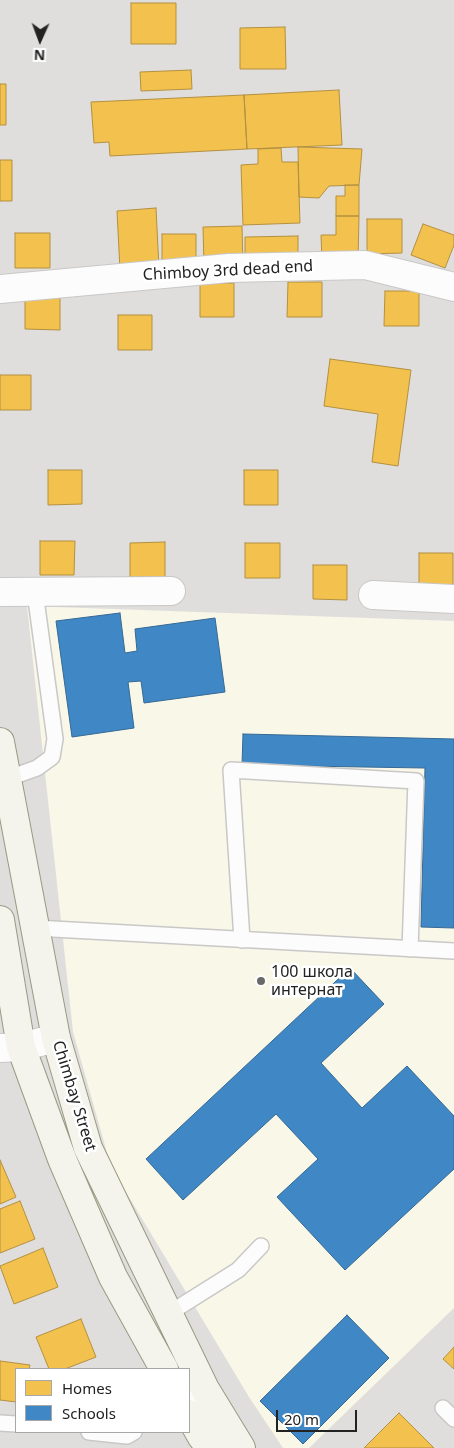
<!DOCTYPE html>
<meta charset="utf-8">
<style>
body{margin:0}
#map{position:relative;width:454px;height:1448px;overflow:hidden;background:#f0eeeb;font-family:"Noto Sans",sans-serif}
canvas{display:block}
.legend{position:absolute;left:15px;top:1368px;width:175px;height:65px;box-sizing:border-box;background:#fff;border:1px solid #a7a7a7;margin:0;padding:6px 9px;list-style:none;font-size:15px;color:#222}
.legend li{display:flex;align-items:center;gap:10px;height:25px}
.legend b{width:25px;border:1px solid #a7a7a7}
.north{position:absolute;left:15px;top:15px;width:50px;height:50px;-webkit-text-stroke:4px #fff;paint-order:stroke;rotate:182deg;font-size:14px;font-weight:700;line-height:20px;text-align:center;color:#222}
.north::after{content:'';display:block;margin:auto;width:18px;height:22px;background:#222;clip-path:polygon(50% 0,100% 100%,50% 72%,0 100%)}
.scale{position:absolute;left:276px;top:1410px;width:81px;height:22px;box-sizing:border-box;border:2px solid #222;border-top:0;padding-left:6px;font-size:15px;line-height:18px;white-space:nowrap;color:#222;-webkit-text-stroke:4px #fff;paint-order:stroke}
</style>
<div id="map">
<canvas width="454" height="1448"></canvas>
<ul class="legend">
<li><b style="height:14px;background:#f2c14e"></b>Homes</li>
<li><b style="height:14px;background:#3f88c5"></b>Schools</li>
</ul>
<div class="north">N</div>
<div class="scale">20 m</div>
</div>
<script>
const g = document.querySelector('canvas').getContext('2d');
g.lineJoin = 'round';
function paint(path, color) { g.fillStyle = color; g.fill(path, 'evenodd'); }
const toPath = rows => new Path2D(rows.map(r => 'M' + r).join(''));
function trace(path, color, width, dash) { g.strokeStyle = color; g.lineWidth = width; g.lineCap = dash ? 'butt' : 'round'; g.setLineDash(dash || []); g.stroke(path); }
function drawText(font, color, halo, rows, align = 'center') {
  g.font = font + ' "Noto Sans",sans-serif'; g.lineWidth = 5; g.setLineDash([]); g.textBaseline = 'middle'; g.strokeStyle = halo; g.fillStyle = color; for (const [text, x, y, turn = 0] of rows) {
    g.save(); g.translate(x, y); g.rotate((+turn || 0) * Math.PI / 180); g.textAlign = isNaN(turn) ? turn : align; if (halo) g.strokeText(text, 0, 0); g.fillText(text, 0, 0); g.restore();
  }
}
const residential = toPath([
 [0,0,454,0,454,1448,213,1448,189,1414,189,1369,163,1369,61,1160,0,918],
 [0,942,19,1049,160,1369,16,1369,16,1432,189,1432,212,1448,0,1448]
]);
const education = toPath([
 [27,606,454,621,454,1308,309,1448,283,1448,249,1397,111,1167,73,1032]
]);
const homes = toPath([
 [131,3,176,3,176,44,131,44,131,3],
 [285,27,286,69,240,69,240,28,285,27],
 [191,70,192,89,141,91,140,72,191,70],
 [0,84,6,84,6,125,0,125,0,84],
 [339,90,342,145,247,149,244,95,339,90],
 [244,95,247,149,110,156,109,142,94,143,91,102,244,95],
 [298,147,362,149,359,185,329,186,319,198,299,197,298,147],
 [281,148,282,162,298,162,300,223,243,225,241,165,258,164,258,149,281,148],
 [0,160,12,160,12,201,0,201,0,160],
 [345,185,359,185,359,216,336,216,336,196,345,196,345,185],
 [156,208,159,268,120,270,117,211,156,208],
 [336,216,359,216,358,262,322,262,321,235,336,235,336,216],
 [367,219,402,219,402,253,367,254,367,219],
 [423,224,454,235,454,245,445,268,411,255,423,224],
 [242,226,243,264,204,265,203,227,242,226],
 [15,233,50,233,50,268,15,268,15,233],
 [162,234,196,234,196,269,162,269,162,234],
 [298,236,298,260,245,260,245,237,298,236],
 [288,282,322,282,322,317,287,317,288,282],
 [200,283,234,283,234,317,200,317,200,283],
 [385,291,419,291,419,326,384,326,385,291],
 [25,295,60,295,60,330,25,329,25,295],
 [118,315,152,315,152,350,118,350,118,315],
 [330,359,411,370,398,466,372,462,378,414,324,406,330,359],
 [0,375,31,375,31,410,0,410,0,375],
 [48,470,82,470,82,504,48,505,48,470],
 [244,470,278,470,278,505,244,505,244,470],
 [40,541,75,541,74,575,40,575,40,541],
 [165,542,165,577,130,577,130,543,165,542],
 [245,543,280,543,280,578,245,578,245,543],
 [419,553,453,553,453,588,419,588,419,553],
 [313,565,347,565,347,600,313,599,313,565],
 [0,1160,16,1197,0,1204,0,1160],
 [20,1201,35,1239,0,1253,0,1209,20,1201],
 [43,1248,58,1287,14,1304,0,1266,43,1248],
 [81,1319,96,1357,65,1369,49,1369,36,1337,81,1319],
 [454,1347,454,1369,443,1359,454,1347],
 [0,1361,30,1365,29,1369,16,1369,16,1402,0,1400,0,1361],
 [399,1413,434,1448,364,1448,399,1413]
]);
const schools = toPath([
 [120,613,125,653,137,651,135,629,215,618,225,692,144,703,141,681,128,682,134,728,72,737,56,621,120,613],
 [243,734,454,739,454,928,421,927,425,768,242,765,243,734],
 [350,968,384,1004,321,1063,362,1108,407,1066,454,1116,454,1169,345,1270,277,1197,318,1159,276,1114,183,1200,146,1159,350,968],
 [347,1315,389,1358,303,1444,260,1401,347,1315]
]);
const service = toPath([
 [6,779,37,768,52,757,55,739,35,592],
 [35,928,454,951],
 [242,940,231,770,416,781,410,949],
 [168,1314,238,1270,261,1246],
 [189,1399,205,1389],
 [443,1408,454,1419],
 [0,1423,16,1424],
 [89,1432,127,1436,134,1432]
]);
const minor = toPath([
 [0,289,229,268,365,265,454,287],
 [0,592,171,591],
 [373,595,454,599],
 [0,1048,21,1047,56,1038]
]);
const secondary = toPath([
 [0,742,56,1038,88,1148,205,1389,241,1448],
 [0,920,21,1047,62,1159,113,1277,164,1369],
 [189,1414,202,1437,211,1448]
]);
const markers = [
 [261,981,5,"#6a6968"]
];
const streetNames = [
 ["Chimboy 3rd dead end",228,271,-3],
 ["Chimbay Street",74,1096,73]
];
const poiNames = [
 ["100 школа",271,972],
 ["интернат",271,990]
];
paint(residential, '#dfdedc');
paint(education, '#f8f7e8');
paint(homes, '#f2c14e');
trace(homes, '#b49141', 1);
paint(schools, '#3f88c5');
trace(schools, '#366994', 1);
trace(service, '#c9c8c7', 18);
trace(minor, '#c9c8c7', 30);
trace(secondary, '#999a82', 30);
trace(service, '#fdfcfc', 15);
trace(minor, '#fdfcfc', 28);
trace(secondary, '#f4f4ed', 28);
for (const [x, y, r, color] of markers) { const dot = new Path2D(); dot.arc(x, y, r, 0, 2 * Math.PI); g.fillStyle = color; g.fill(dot); trace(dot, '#fff', 2); }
drawText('16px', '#222', '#fff', streetNames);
drawText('16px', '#222', '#fff', poiNames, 'left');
</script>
